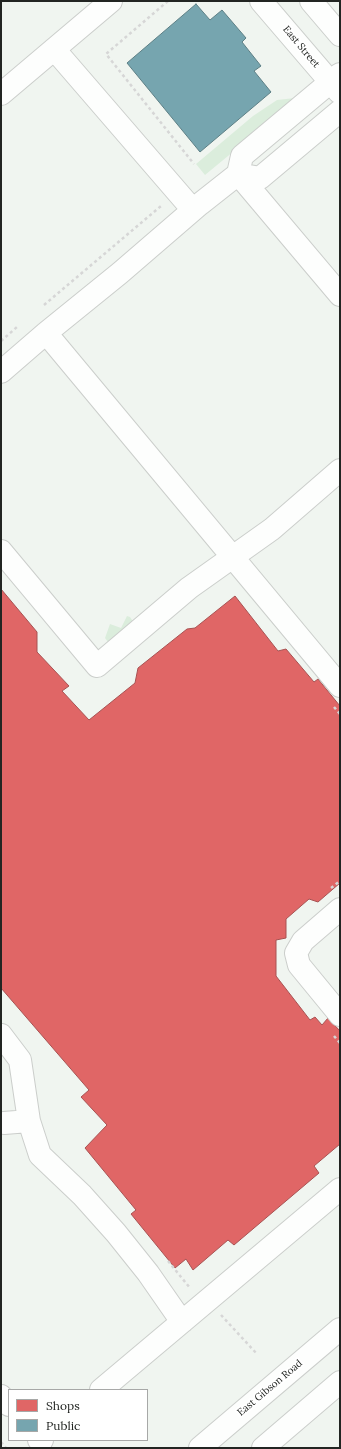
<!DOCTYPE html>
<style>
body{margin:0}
#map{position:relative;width:341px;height:1449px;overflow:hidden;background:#f0f5f0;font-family:Lora,serif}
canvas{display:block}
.frame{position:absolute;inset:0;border:2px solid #222522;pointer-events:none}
.legend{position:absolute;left:8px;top:1389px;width:140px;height:52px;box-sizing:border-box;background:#fff;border:1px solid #a7a8a7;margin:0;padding:5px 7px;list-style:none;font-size:12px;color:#222522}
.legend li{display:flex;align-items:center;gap:8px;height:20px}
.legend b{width:20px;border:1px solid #a7a8a7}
</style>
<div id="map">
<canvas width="341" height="1449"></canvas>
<div class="frame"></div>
<ul class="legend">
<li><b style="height:11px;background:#e06666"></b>Shops</li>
<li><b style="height:11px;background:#76a5af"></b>Public</li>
</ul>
</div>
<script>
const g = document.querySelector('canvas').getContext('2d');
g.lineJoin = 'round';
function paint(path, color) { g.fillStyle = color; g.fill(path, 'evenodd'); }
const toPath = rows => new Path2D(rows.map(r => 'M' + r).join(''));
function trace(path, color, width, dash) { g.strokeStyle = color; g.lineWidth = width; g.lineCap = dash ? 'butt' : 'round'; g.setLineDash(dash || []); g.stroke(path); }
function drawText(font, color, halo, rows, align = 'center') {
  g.font = font + ' Lora,serif'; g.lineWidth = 4; g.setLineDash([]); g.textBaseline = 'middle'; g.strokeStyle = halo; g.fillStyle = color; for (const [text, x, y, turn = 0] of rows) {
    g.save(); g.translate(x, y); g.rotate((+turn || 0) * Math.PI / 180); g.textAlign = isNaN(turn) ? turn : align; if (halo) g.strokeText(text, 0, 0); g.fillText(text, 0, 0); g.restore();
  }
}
const green = toPath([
 [295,98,291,104,205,175,196,164,253,116,277,100],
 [127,616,130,617,134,623,110,643,108,642,105,638,110,624,121,628]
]);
const shops = toPath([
 [1,589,37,632,37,652,69,686,62,691,89,720,135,683,138,668,187,629,195,628,235,596,278,651,286,649,314,682,318,679,340,706,340,883,318,902,309,899,286,919,286,938,276,940,276,976,310,1020,315,1017,322,1025,328,1018,340,1031,340,1144,314,1166,319,1173,234,1245,228,1240,193,1270,186,1259,175,1268,131,1214,136,1210,85,1148,107,1125,81,1097,89,1090,1,988,1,589]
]);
const public = toPath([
 [196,4,210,20,222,10,246,38,242,42,261,66,254,71,271,92,200,152,127,63,196,4]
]);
const path = toPath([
 [168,1,106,54,194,164],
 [44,305,161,206],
 [1,341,17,327],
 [334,707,340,714],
 [331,888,340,881],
 [334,1036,340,1043],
 [168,1261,190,1288],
 [221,1315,257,1354],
 [1,1442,6,1448]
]);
const minor = toPath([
 [261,1,339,92],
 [311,1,340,35],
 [54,49,193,210],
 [1,94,111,1],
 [238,174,340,295],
 [238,174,260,178,340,111],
 [46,333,340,686],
 [1,372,46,333,120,273,200,204,238,174,242,156,340,74],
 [1,551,97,666,189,588,272,529,340,470],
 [340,909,303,941,296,953,299,965,340,1015],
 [1,1035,20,1060,29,1121,40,1155,82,1195,116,1233,148,1273,182,1322],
 [4,1123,29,1121],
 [101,1390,340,1189],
 [1,1396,9,1405],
 [39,1440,40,1441,42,1440]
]);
const major = toPath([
 [200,1448,340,1329],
 [263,1448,340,1382]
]);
const streetNames = [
 ["East Street",301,47,50],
 ["East Gibson Road",270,1388,-40]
];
paint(green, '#dbeddc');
paint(shops, '#e06666');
trace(shops, '#a75252', 1);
paint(public, '#76a5af');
trace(public, '#5d7f85', 1);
trace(minor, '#cbcecb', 24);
trace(major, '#cbcecb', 24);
trace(path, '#d6d6d6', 2.5, [3, 3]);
trace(minor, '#fdfefd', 22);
trace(major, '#fdfefd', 22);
drawText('10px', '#222522', '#fff', streetNames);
</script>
